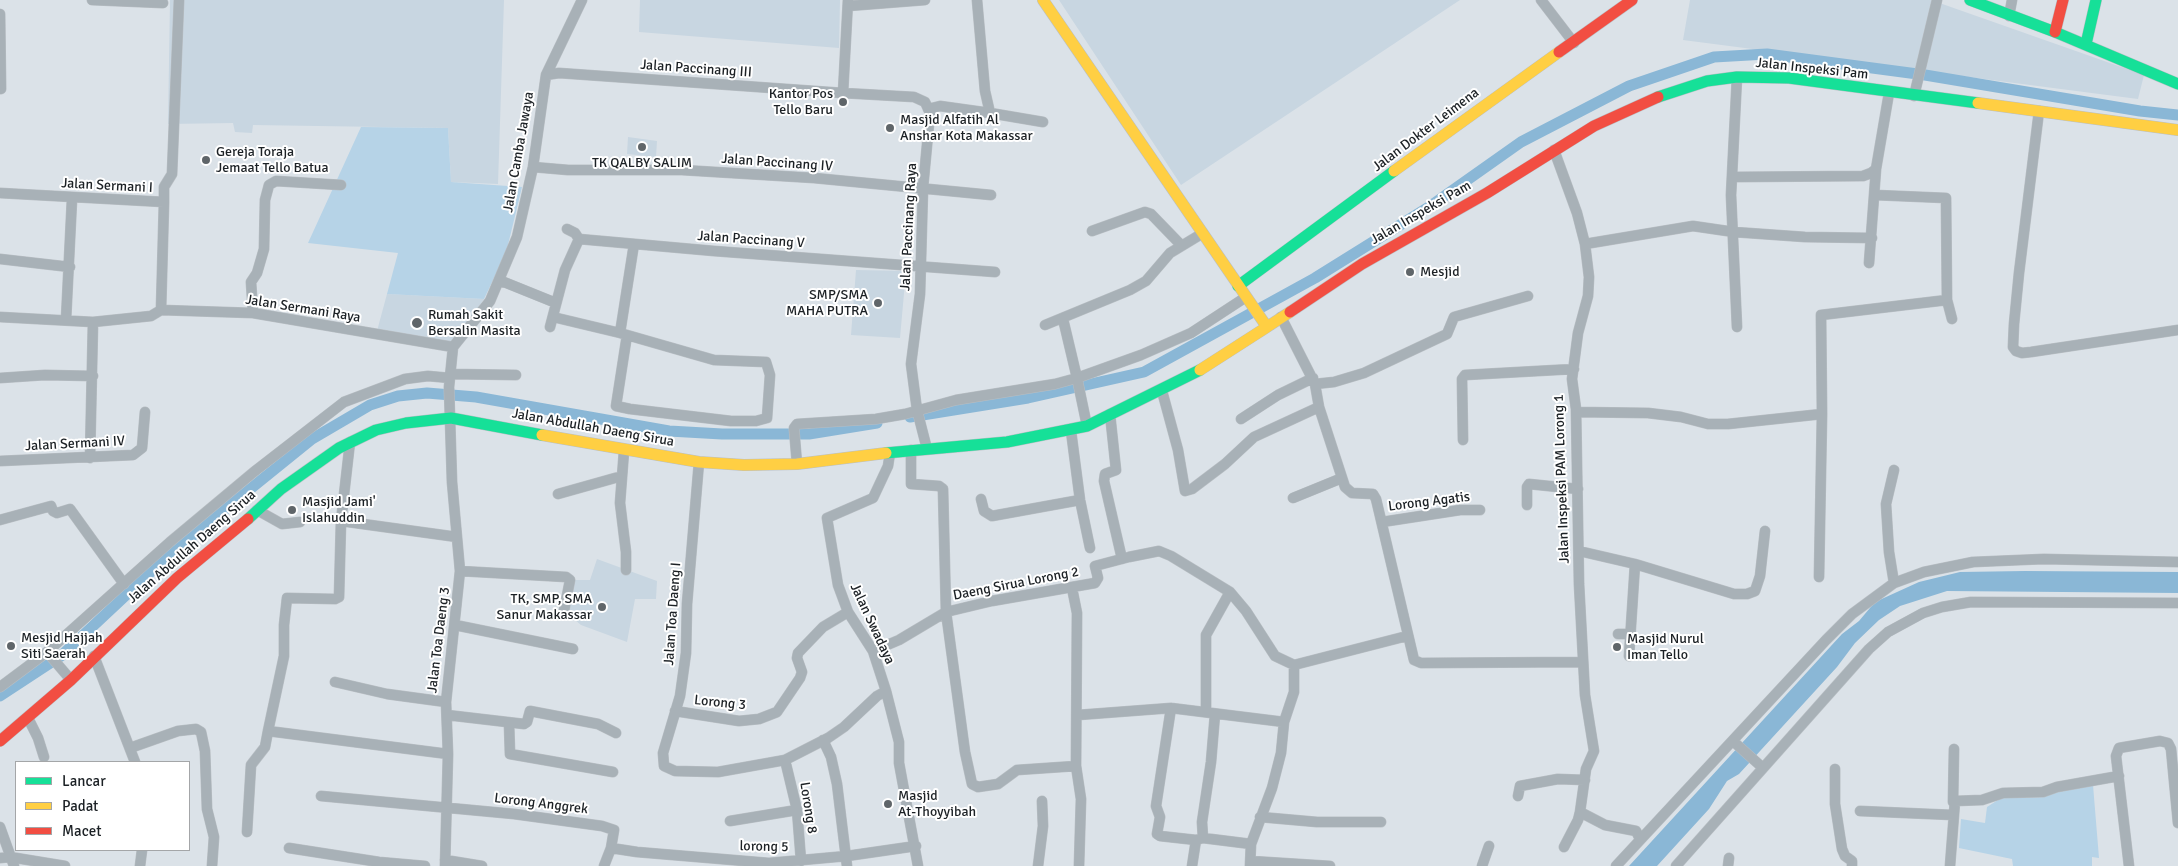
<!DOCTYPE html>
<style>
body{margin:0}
#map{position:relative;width:2178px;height:866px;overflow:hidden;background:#dbe2e8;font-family:Signika,sans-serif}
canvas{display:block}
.legend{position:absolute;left:15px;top:761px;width:175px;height:90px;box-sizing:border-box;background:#fff;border:1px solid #a4a6a8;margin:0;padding:6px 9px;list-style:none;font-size:15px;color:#1c2125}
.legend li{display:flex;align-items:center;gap:10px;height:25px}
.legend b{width:25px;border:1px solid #a4a6a8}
</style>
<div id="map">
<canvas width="2178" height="866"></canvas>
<ul class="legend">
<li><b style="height:6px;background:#16e098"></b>Lancar</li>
<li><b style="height:6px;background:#ffcf43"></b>Padat</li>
<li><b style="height:6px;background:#f24e42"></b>Macet</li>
</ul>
</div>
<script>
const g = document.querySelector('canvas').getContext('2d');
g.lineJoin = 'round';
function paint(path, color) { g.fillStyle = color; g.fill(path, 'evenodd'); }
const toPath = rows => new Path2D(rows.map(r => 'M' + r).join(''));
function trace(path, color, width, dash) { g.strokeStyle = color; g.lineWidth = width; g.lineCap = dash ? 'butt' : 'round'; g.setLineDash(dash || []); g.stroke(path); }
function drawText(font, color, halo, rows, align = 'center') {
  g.font = font + ' Signika,sans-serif'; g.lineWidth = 4; g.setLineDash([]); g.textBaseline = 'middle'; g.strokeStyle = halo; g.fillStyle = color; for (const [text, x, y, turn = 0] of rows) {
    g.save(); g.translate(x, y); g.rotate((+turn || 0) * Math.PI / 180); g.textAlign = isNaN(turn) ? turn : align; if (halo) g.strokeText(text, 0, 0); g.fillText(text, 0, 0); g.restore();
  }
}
const built = toPath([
 [170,0,504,0,498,184,451,182,448,128,253,125,252,133,235,132,233,123,168,124],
 [640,0,840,0,839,48,639,32],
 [1059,0,1460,0,1181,185],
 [1690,0,1931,0,2144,75,2138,99,1683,40],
 [628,137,657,141,656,157,627,154],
 [856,270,906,271,900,338,851,335],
 [387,294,484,299,471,320,447,345,377,331],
 [597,559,657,581,656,599,635,599,627,642,581,625,569,615,573,580,590,580]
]);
const green = toPath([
 [361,127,448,128,451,182,522,187,506,253,484,299,387,294,398,253,308,243],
 [2093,785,2099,858,2092,857,2092,866,2013,866,2012,859,1959,848,1961,819,1985,823,1987,807,2001,798,2043,797,2057,791]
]);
const water = toPath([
 [2025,571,2178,572,2178,593,1947,591,1900,606,1879,620,1855,643,1837,667,1739,774,1727,781,1709,809,1657,866,1629,866,1842,634,1859,621,1875,602,1919,582,1960,572]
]);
const canal = toPath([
 [910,417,1028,398,1144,372,1315,278,1429,207,1521,142,1629,86,1714,57,1767,54,1925,75,2140,111,2178,115],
 [0,696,61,656,171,553,312,439,370,405,398,396,427,393,476,397,669,431,722,434,809,434,877,423]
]);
const street = toPath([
 [92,0,163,3],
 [848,0,843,93,914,97,925,102,930,113,923,188,920,294,911,364,917,410,927,449],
 [977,0,985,91,990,113,1043,122],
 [1541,0,1574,43],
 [848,6,925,0],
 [0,14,1,89],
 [2009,16,2012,0],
 [546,75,559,73,843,93],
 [1914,96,1937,0],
 [928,109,940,106,990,113],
 [2039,111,2019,273,2014,324,2013,347,2016,351,2022,353,2031,352,2178,330],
 [1554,150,1577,213,1585,244,1589,277,1588,296,1578,333,1572,379,1576,409,1579,584,1585,695,1594,751,1586,769,1580,812,1605,825,1636,831,1640,839],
 [533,167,568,170,682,170,814,178,991,195],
 [1732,177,1863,176,1871,173,1876,169,1889,93],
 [0,193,164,202,161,310],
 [1875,195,1946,198,1947,300,1952,319],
 [164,202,164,187,172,174,179,0],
 [567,229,575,233,579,239],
 [1092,231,1145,212,1151,214,1181,245],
 [579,239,714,251,995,272],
 [1585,244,1693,226,1734,232,1805,237,1872,238],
 [0,259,70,267],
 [1869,263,1876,169],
 [499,280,556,303],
 [253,313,251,282,257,273,264,249,265,200,269,185,276,181,341,185],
 [0,317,93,322,151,316,161,310,253,313,453,347],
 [553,317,620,333,714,360,766,362,770,375,767,418,756,421,731,421,630,409,616,406,627,335],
 [1281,317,1315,384,1319,407,1345,487,1352,493,1373,494,1376,499,1414,660,1421,663,1583,662],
 [66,320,72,199],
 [1045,325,1130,290,1146,281,1170,253,1203,233],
 [550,327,565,270,579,239],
 [1737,327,1731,195,1737,77],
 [620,333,634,244],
 [450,374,516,375],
 [0,378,45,375,93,376],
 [1315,384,1334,382,1364,373,1447,334,1454,317,1528,296],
 [1162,391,1178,450,1185,491,1192,489,1225,464,1254,437,1319,407],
 [1576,412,1648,413,1681,417,1708,424,1728,424,1822,414],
 [1110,414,1116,470,1105,474,1104,481,1122,559],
 [1241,419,1278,395,1313,378],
 [1087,426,1077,378,1141,355,1191,333,1246,297],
 [1071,431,1080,500,1090,548],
 [1463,440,1462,379,1465,375,1574,369],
 [350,442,341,521,339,597,335,599,287,598,284,625,284,656,268,731,448,754],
 [911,450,911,484,939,486,943,489,946,612,965,752,972,784,978,787,998,784,1017,770,1076,766],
 [624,451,620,503,626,552,626,570],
 [890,453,888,466,873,498,827,518,838,585,848,612,873,651,886,691,899,742,899,763,918,866],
 [90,458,93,322],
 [0,461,133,455,142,448,145,412],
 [699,462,687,604,686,653,680,696,663,753,664,766,675,771,718,772,785,760,828,738,844,727,877,696,886,691],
 [797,464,794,428,797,424,876,419,905,414,956,400,1055,384,1077,378,1063,319],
 [1894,470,1886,504,1889,552,1894,583],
 [558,494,622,476],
 [1293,498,1342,478],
 [981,499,984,511,992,516,1080,500],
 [1527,505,1527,487,1529,484,1578,489],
 [257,510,282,524,300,522],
 [0,520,51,506,53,511,57,513,70,509,124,584],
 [341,521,457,537],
 [1382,522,1460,510,1480,510],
 [1579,551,1635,564,1734,594,1747,594,1755,591,1760,576,1765,531],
 [460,571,566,577,570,580,564,611],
 [1819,577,1822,414,1821,315,1947,300],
 [1072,588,1077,613,1076,766,1081,799,1079,866],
 [455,625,573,649],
 [1618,634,1630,634],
 [873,651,899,640,946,612,992,601,1095,583,1098,578,1095,566,1129,557,1159,551,1171,556,1230,592,1246,611,1275,656,1294,665,1294,692,1284,722,1281,753,1272,788,1251,844,1250,866],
 [47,652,71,680],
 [94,656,135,762],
 [1629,656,1635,564],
 [1294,665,1407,636],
 [335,682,387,694,446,702],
 [0,687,47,652,170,542,255,471,344,402,405,379,428,376,450,378],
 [1171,708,1156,806,1160,817,1157,834,1160,836,1196,840,1203,838,1251,844],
 [675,711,739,721,759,719,777,712,800,678,802,672,797,658,798,653,823,627,848,612],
 [1206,711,1206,635,1230,592],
 [447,715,524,724,527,722,530,711,598,724,616,733],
 [1078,715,1171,708,1284,722],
 [28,718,38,738,44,757],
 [509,723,510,754,613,772],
 [823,740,831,757,837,784,847,866],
 [1734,742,1763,768],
 [130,748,178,731,196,729,201,732,205,751,207,809,214,837,212,866],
 [785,760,797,810,801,861],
 [1835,769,1835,804,1842,849,1845,856,1852,861,1852,866],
 [321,796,514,814,602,826,614,830,611,848,604,866],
 [1518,796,1520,786,1558,779,1585,780],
 [1953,802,1954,749],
 [1860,811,1953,815],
 [1260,817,1317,822,1381,822],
 [730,821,797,810],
 [0,827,14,866],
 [247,832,251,765,265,747,268,731],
 [1203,838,1202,822,1211,762,1215,714],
 [1564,847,1578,820,1580,812],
 [289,848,379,862,425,866],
 [611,848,637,852,769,863,847,856,916,846],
 [0,858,10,857,65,866],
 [445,860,482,866],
 [1251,861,1330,866],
 [140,866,142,850],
 [445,866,448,754,446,702,460,571,452,482,449,387,453,347,490,301,517,237,533,167,546,75,582,0],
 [1038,866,1043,826,1042,801],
 [1192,866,1196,840],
 [1482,866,1489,846],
 [1616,866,1826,640,1852,614,1894,583,1924,572,1973,562,2044,559,2178,562],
 [1676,866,1869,649,1888,632,1923,613,1942,607,1971,602,2178,603],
 [1728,866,1729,858],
 [1950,866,1955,801,1982,800,2003,793,2043,792,2057,787,2119,776],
 [2129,866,2116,756,2119,748,2160,741,2168,743,2171,749,2178,823]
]);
const fast = toPath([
 [1970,0,2055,32,2178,84],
 [2086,44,2096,0],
 [1658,97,1707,81,1737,77,1789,78,1978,103],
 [1238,286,1394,171],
 [886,453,1007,442,1087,426,1200,370],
 [248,519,281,489,339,448,376,430,406,423,451,418,542,435]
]);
const slow = toPath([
 [1043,0,1267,327,1290,312],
 [1978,103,2178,130],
 [1394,171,1559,52],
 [1200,370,1267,327],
 [542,435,699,462,744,465,797,464,886,453]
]);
const jam = toPath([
 [2055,32,2063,0],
 [1559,52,1632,0],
 [1290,312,1362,264,1487,193,1594,126,1658,97],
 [0,741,71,680,177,578,248,519]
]);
const markers = [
 [843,102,5,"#5f6569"],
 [890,128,5,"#5f6569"],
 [642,147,5,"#5f6569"],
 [206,160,5,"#5f6569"],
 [1410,272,5,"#5f6569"],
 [878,303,5,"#5f6569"],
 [417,323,6,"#5f6569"],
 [292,510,5,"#5f6569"],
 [602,607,5,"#5f6569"],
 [11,646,5,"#5f6569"],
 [1617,647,5,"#5f6569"],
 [888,804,5,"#5f6569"]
];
const streetNames = [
 ["Jalan Paccinang III",696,69,4],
 ["Jalan Inspeksi Pam",1812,69,6],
 ["Jalan Dokter Leimena",1426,130,-37],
 ["Jalan Camba Jawaya",519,152,-80],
 ["Jalan Paccinang IV",777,163,4],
 ["Jalan Sermani I",107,186,3],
 ["Jalan Inspeksi Pam",1421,213,-30],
 ["Jalan Paccinang Raya",909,227,-87],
 ["Jalan Paccinang V",751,240,4],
 ["Jalan Sermani Raya",303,309,9],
 ["Jalan Abdullah Daeng Sirua",593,428,10],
 ["Jalan Sermani IV",75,444,-3],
 ["Jalan Inspeksi PAM Lorong 1",1562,479,-92],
 ["Lorong Agatis",1429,502,-7],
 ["Jalan Abdullah Daeng Sirua",192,547,-41],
 ["Daeng Sirua Lorong 2",1016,584,-11],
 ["Jalan Toa Daeng I",673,614,-86],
 ["Jalan Swadaya",872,624,65],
 ["Jalan Toa Daeng 3",439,640,-83],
 ["Lorong 3",720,703,6],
 ["Lorong Anggrek",541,804,7],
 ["Lorong 8",808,808,81],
 ["lorong 5",764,847,1]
];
const poiNames = [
 ["Kantor Pos",833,94,"right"],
 ["Tello Baru",833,110,"right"],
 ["Masjid Alfatih Al",900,120],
 ["Anshar Kota Makassar",900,136],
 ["Gereja Toraja",216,152],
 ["Jemaat Tello Batua",216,168],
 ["TK QALBY SALIM",642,163,"center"],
 ["Mesjid",1420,272],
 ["SMP/SMA",868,295,"right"],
 ["MAHA PUTRA",868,311,"right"],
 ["Rumah Sakit",428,315],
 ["Bersalin Masita",428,331],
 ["Masjid Jami'",302,502],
 ["Islahuddin",302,518],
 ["TK, SMP, SMA",592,599,"right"],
 ["Sanur Makassar",592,615,"right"],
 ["Mesjid Hajjah",21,638],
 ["Siti Saerah",21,654],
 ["Masjid Nurul",1627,639],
 ["Iman Tello",1627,655],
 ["Masjid",898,796],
 ["At-Thoyyibah",898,812]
];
paint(built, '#c8d6e1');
paint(green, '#b6d3e7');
paint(water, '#8ab7d6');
trace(canal, '#8ab7d6', 11);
trace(street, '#b9bfc4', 11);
trace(fast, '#b9bfc4', 12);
trace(slow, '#b9bfc4', 12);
trace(jam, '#b9bfc4', 12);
trace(street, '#a8b1b7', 10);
trace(fast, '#16e098', 11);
trace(slow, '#ffcf43', 11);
trace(jam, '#f24e42', 11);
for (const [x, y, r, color] of markers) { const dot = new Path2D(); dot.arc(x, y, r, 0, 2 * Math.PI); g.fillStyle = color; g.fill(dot); trace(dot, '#fff', 2); }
drawText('14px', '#1c2125', '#fff', streetNames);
drawText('14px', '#1c2125', '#fff', poiNames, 'left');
</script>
